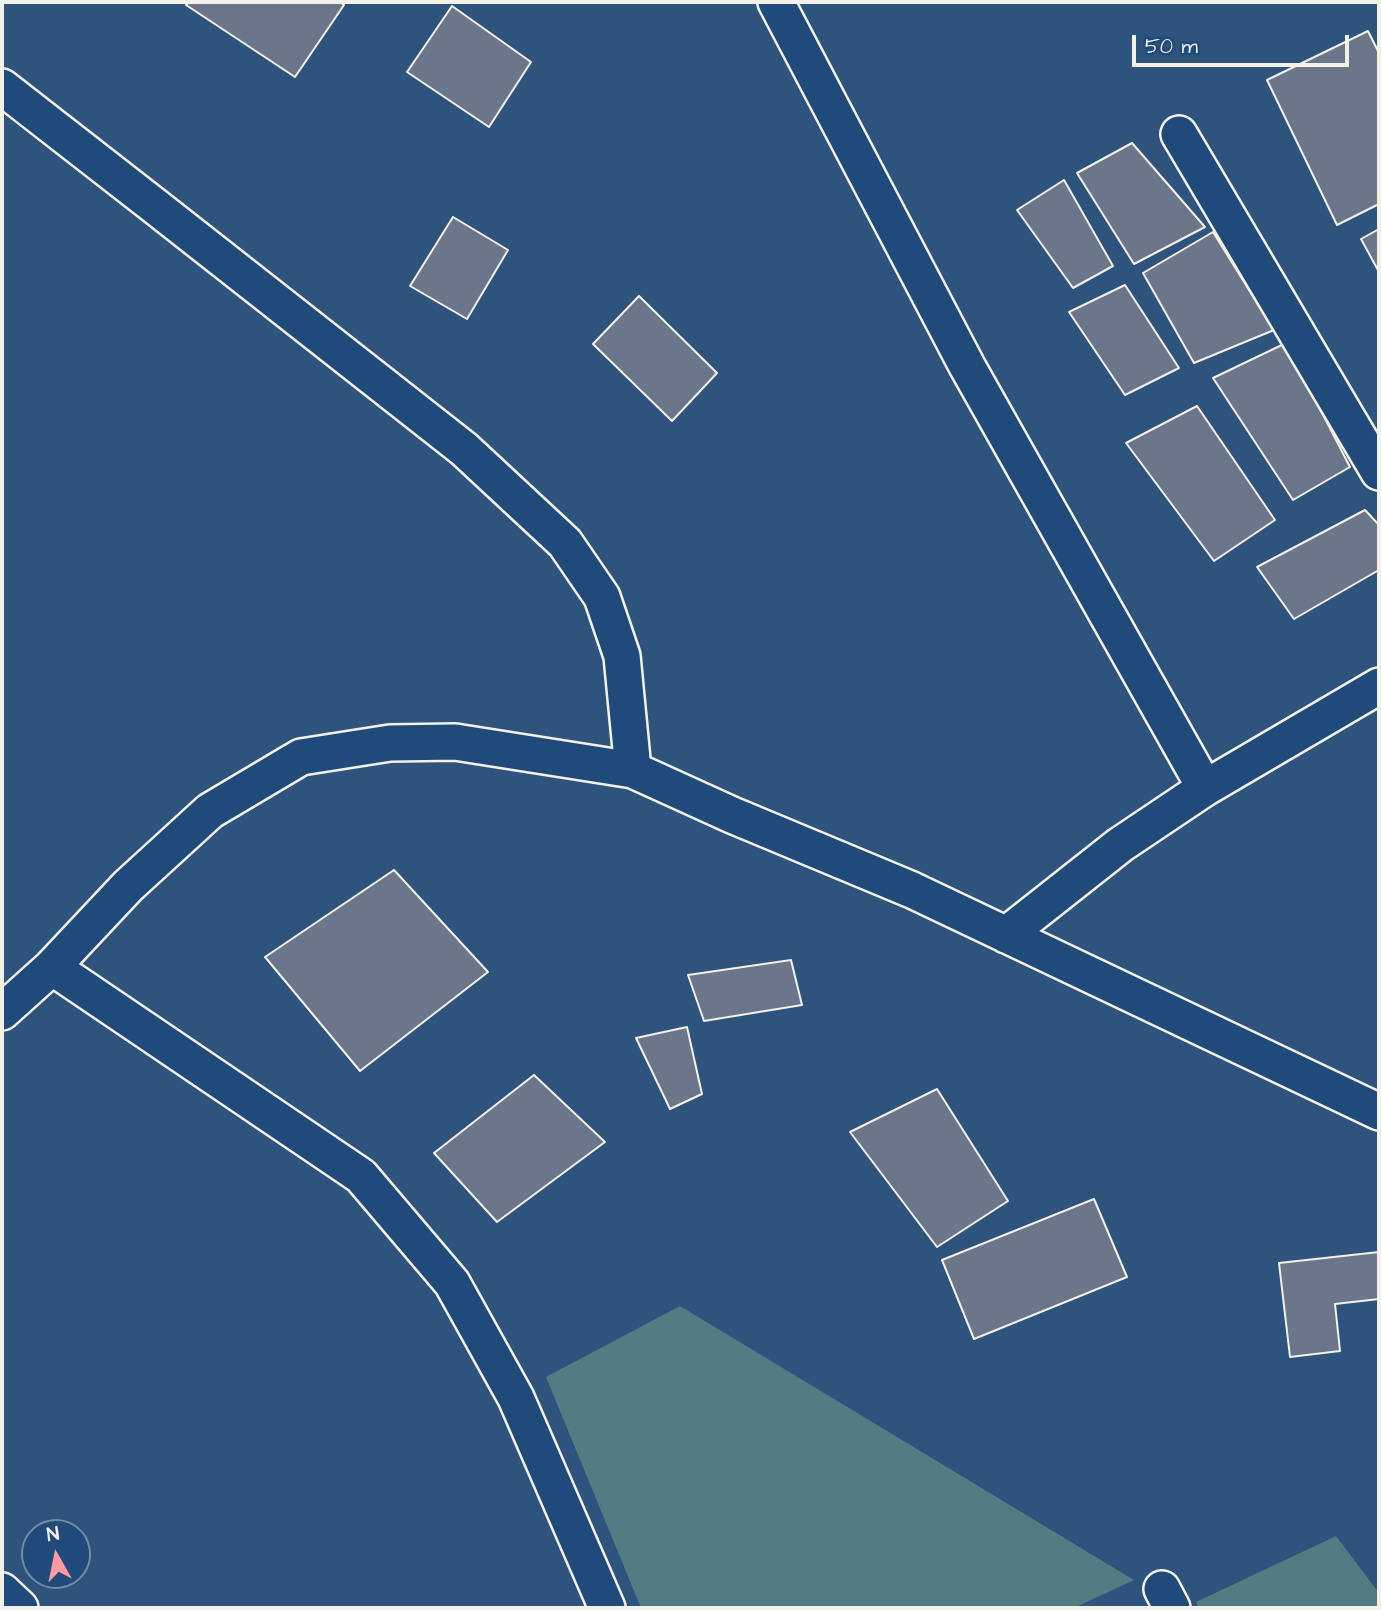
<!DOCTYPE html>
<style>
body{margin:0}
#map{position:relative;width:1381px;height:1610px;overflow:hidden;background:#2e537d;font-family:"Architects Daughter",sans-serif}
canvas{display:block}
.frame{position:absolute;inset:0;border:4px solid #f4f1e8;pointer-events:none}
.north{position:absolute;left:21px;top:1519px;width:70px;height:70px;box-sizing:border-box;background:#1f4a7a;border:2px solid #748da6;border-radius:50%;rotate:351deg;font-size:19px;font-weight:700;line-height:28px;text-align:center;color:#f4f1e8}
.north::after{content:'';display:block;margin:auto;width:24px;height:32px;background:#ff9aa2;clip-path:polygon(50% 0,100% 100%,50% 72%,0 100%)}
.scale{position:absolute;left:1132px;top:35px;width:217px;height:32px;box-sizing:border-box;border:4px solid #f4f1e8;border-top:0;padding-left:9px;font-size:21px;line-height:24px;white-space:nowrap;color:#f4f1e8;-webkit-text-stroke:5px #1f4a7a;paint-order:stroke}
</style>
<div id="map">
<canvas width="1381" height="1610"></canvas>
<div class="frame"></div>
<div class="north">N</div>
<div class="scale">50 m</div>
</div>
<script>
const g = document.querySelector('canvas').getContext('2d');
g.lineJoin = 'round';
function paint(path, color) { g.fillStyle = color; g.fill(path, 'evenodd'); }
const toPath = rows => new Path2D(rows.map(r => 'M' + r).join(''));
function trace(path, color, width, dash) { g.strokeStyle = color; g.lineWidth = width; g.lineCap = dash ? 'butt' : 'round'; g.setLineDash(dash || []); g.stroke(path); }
const green = toPath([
 [680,1306,1134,1580,1074,1608,641,1608,546,1377],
 [1336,1536,1379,1593,1379,1608,1199,1608,1196,1602]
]);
const building = toPath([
 [189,2,340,2,344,5,295,77,186,5,189,2],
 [452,6,531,62,489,127,407,72,452,6],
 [1368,31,1379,53,1379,204,1337,225,1267,80,1368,31],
 [1132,143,1205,227,1134,264,1077,173,1132,143],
 [1064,180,1113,266,1073,288,1017,210,1064,180],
 [453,217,508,250,467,319,410,286,453,217],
 [1379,229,1379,272,1361,239,1379,229],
 [1213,232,1274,330,1194,363,1143,273,1213,232],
 [1125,285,1179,368,1125,395,1069,312,1125,285],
 [639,296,717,373,672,421,593,344,639,296],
 [1286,343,1350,467,1293,500,1213,378,1286,343],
 [1197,406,1275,520,1214,561,1126,443,1197,406],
 [1365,510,1379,525,1379,570,1294,619,1257,567,1365,510],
 [394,870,488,972,360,1071,265,957,394,870],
 [791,960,802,1005,704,1021,688,975,791,960],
 [687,1027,702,1094,670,1109,636,1038,687,1027],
 [534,1075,605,1142,497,1222,434,1153,534,1075],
 [937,1089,1008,1201,937,1247,850,1132,937,1089],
 [1094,1199,1127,1277,974,1339,942,1260,1094,1199],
 [1379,1252,1379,1299,1335,1304,1340,1351,1290,1357,1279,1263,1379,1252]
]);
const minor = toPath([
 [776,2,967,366,1205,788],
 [2,87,156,207,464,449,565,543,602,597,622,656,633,770],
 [1179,134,1379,472],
 [1006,935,1120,845,1205,788,1379,686],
 [52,967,361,1176,452,1283,516,1398,607,1608],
 [2,1012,52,967,128,886,210,811,301,757,390,743,455,742,633,770,732,815,912,890,1379,1112],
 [1162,1589,1172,1608],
 [2,1591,20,1608]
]);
paint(green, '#507c84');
paint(building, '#6b768a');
trace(building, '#f4f1e8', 2);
trace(minor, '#f4f1e8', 40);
trace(minor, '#1f4a7a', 35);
</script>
